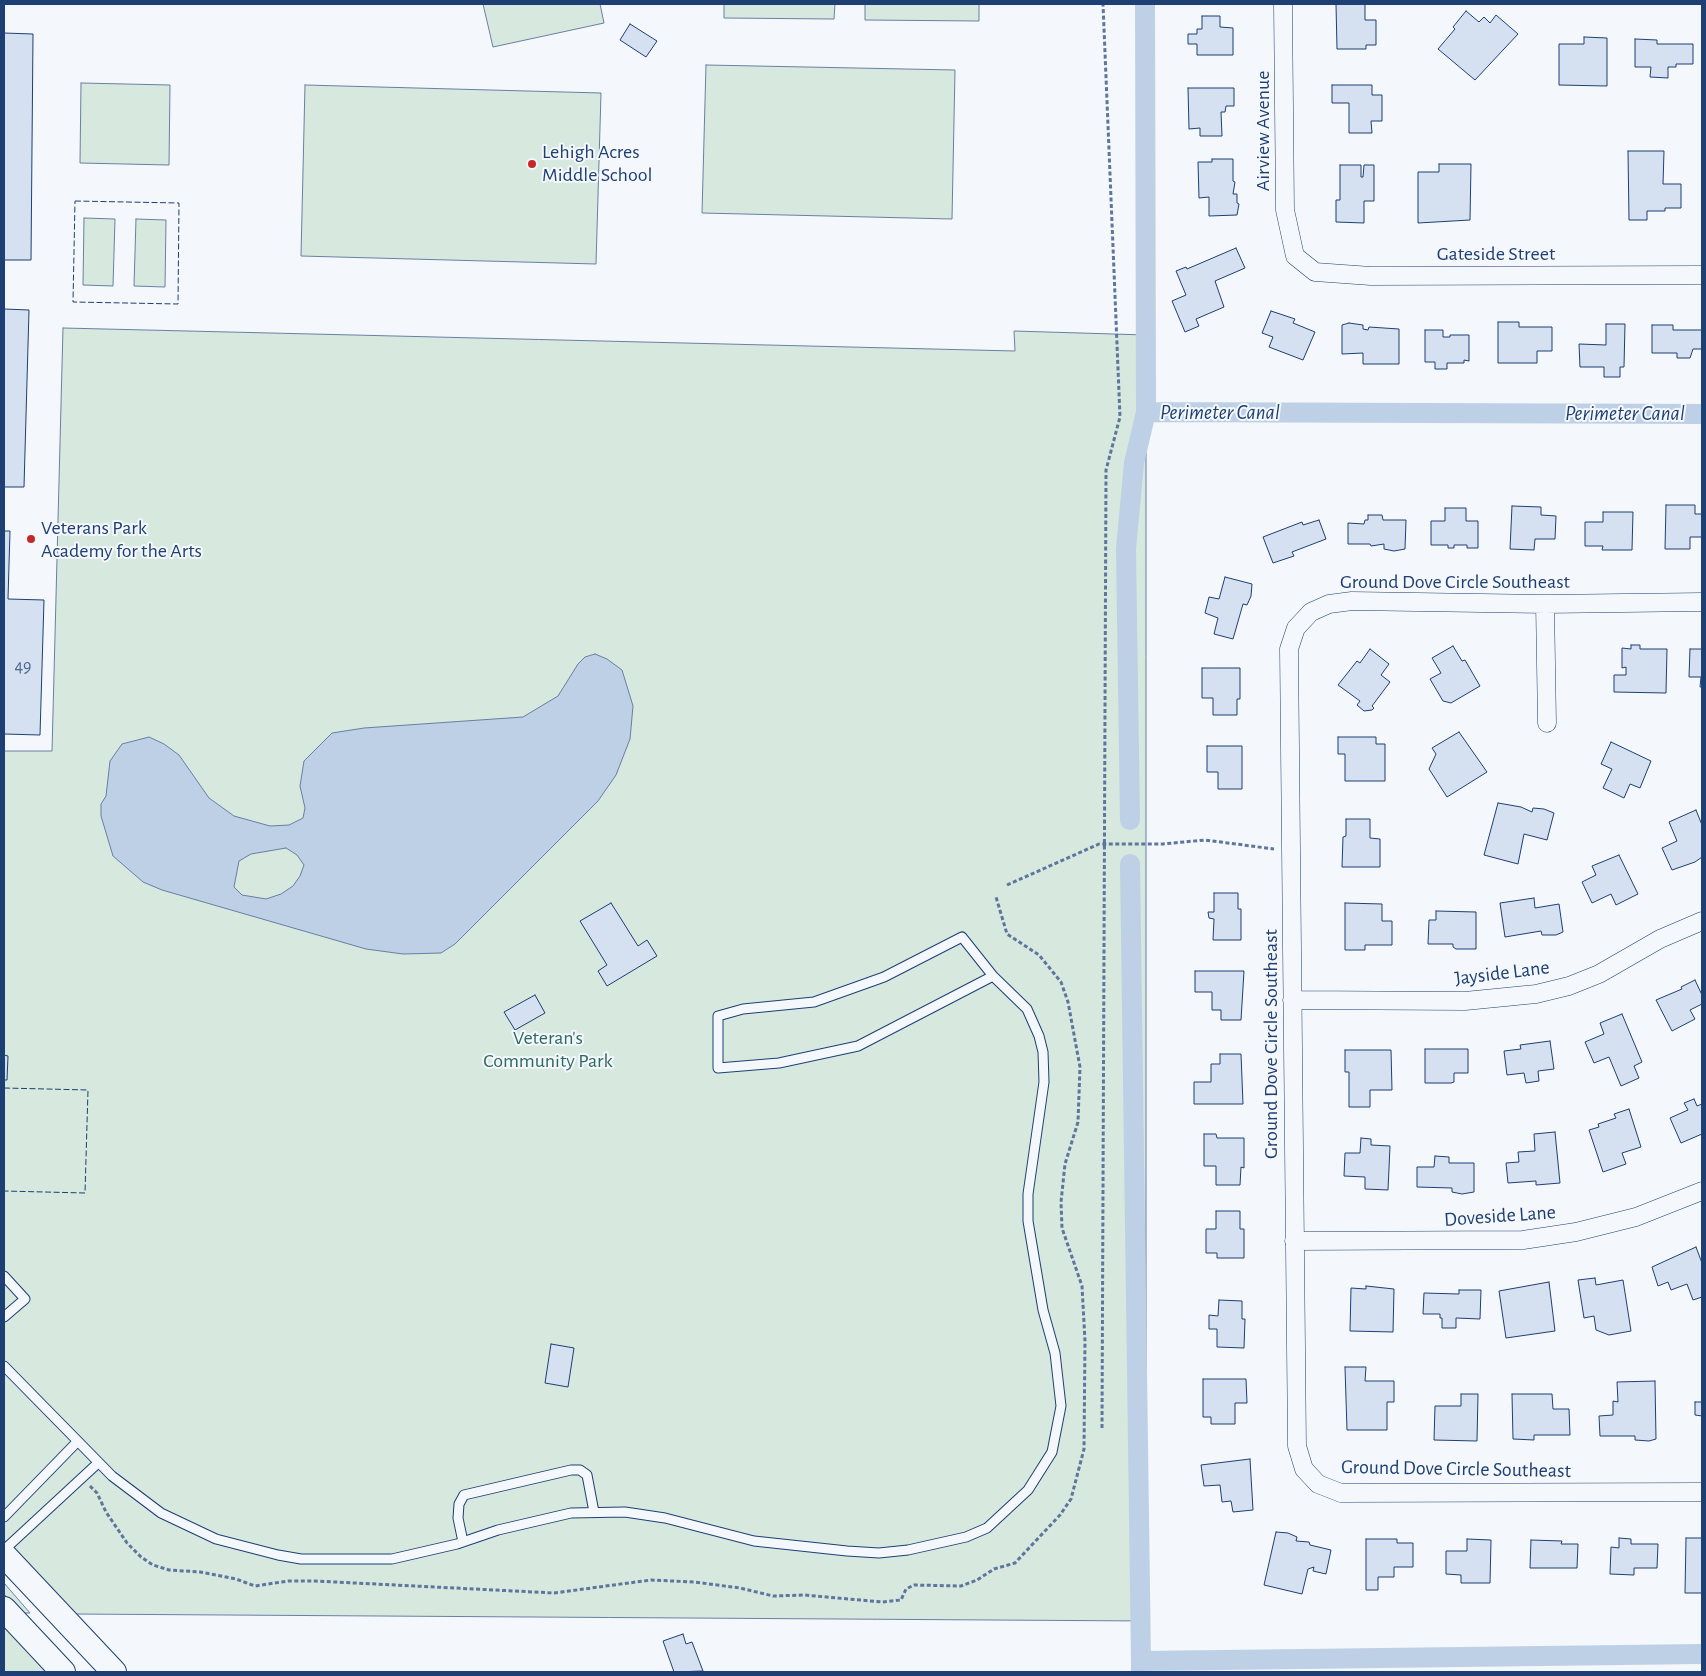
<!DOCTYPE html>
<style>
body{margin:0}
#map{position:relative;width:1706px;height:1676px;overflow:hidden;background:#f4f7fb;font-family:"Alegreya Sans",sans-serif}
canvas{display:block}
.frame{position:absolute;inset:0;border:5px solid #1d3f73;pointer-events:none}
</style>
<div id="map">
<canvas width="1706" height="1676"></canvas>
<div class="frame"></div>
</div>
<script>
const g = document.querySelector('canvas').getContext('2d');
g.lineJoin = 'round';
function paint(path, color) { g.fillStyle = color; g.fill(path, 'evenodd'); }
const toPath = rows => new Path2D(rows.map(r => 'M' + r).join(''));
function trace(path, color, width, dash) { g.strokeStyle = color; g.lineWidth = width; g.lineCap = dash ? 'butt' : 'round'; g.setLineDash(dash || []); g.stroke(path); }
function drawText(font, color, halo, rows, align = 'center') {
  g.font = font + ' "Alegreya Sans",sans-serif'; g.lineWidth = 4; g.setLineDash([]); g.textBaseline = 'middle'; g.strokeStyle = halo; g.fillStyle = color; for (const [text, x, y, turn = 0] of rows) {
    g.save(); g.translate(x, y); g.rotate((+turn || 0) * Math.PI / 180); g.textAlign = isNaN(turn) ? turn : align; if (halo) g.strokeText(text, 0, 0); g.fillText(text, 0, 0); g.restore();
  }
}
const green = toPath([
 [483,4,600,4,604,23,493,47,483,4],
 [724,4,835,4,834,19,724,18,724,4],
 [865,4,979,4,979,21,865,20,865,4],
 [706,65,955,70,952,219,702,213,706,65],
 [81,83,170,85,169,165,80,163,81,83],
 [305,85,601,93,596,264,301,256,305,85],
 [84,218,115,219,113,286,83,285,84,218],
 [136,219,166,220,165,287,134,286,136,219],
 [63,328,1015,351,1014,331,1146,335,1146,1621,73,1614,4,1540,4,751,52,751,63,328],
 [4,1583,30,1613,22,1613,4,1594,4,1583],
 [4,1625,49,1672,4,1672,4,1625]
]);
const water = toPath([
 [595,654,607,659,622,670,633,706,630,739,616,775,598,801,455,944,441,953,403,954,366,949,162,890,143,882,113,856,101,816,101,804,106,796,110,761,122,744,149,737,164,744,179,755,209,798,234,816,270,826,289,825,303,818,305,808,300,786,304,761,332,733,364,728,523,717,558,696,578,664,585,657,595,654],
 [286,848,297,855,304,865,300,876,293,886,281,894,266,899,242,895,234,887,239,861,251,854,286,848]
]);
const canal = toPath([
 [1145,4,1146,412,1702,414],
 [1130,820,1126,549,1134,463,1146,412],
 [1130,864,1141,1661],
 [1141,1672,1141,1661,1702,1654]
]);
const building = toPath([
 [1336,4,1365,4,1365,20,1376,20,1376,45,1366,45,1366,49,1337,49,1336,4],
 [1466,11,1479,22,1484,17,1490,23,1496,15,1518,34,1475,80,1438,49,1455,29,1453,27,1466,11],
 [1202,16,1220,16,1220,27,1233,28,1233,55,1197,55,1197,44,1188,44,1188,34,1197,34,1197,29,1202,29,1202,16],
 [630,24,657,41,646,57,620,40,630,24],
 [4,33,33,34,31,260,4,260,4,33],
 [1584,37,1607,38,1607,86,1559,85,1559,44,1584,44,1584,37],
 [1635,39,1657,40,1657,44,1693,44,1693,64,1676,64,1676,67,1668,67,1668,78,1650,77,1651,67,1635,67,1635,39],
 [1332,85,1372,85,1372,95,1382,95,1382,121,1371,121,1372,133,1349,133,1349,103,1332,103,1332,85],
 [1188,88,1234,88,1234,106,1226,106,1225,112,1221,112,1222,136,1200,136,1200,128,1189,129,1188,88],
 [1628,151,1664,151,1663,184,1681,184,1681,208,1665,208,1665,211,1647,211,1647,220,1629,220,1628,151],
 [1212,159,1233,159,1233,181,1235,182,1233,194,1237,194,1237,203,1239,204,1237,215,1209,216,1209,197,1199,198,1198,162,1212,162,1212,159],
 [1439,164,1471,164,1470,220,1418,223,1418,172,1439,172,1439,164],
 [1340,165,1361,165,1361,177,1363,177,1364,165,1374,165,1374,201,1364,201,1364,223,1336,222,1336,200,1340,200,1340,165],
 [1236,248,1245,268,1215,281,1224,307,1196,319,1199,326,1185,332,1172,301,1186,295,1176,271,1186,267,1187,269,1236,248],
 [4,309,29,310,24,487,4,487,4,309],
 [1271,311,1295,319,1293,323,1315,332,1303,360,1269,347,1273,337,1262,333,1271,311],
 [1498,322,1519,322,1519,327,1552,327,1552,351,1537,351,1537,363,1498,363,1498,322],
 [1349,323,1363,325,1363,329,1368,330,1369,327,1399,329,1399,364,1363,364,1363,353,1342,354,1342,325,1349,323],
 [1606,324,1625,324,1624,367,1620,367,1620,377,1604,377,1604,367,1580,367,1579,344,1606,345,1606,324],
 [1652,325,1673,325,1673,330,1702,330,1702,349,1693,349,1690,358,1677,358,1677,353,1652,353,1652,325],
 [1425,330,1443,330,1443,337,1450,337,1450,335,1469,335,1469,361,1464,360,1464,363,1447,363,1447,369,1435,369,1435,362,1425,362,1425,330],
 [1666,505,1695,505,1695,514,1702,514,1702,537,1690,537,1690,549,1665,549,1666,505],
 [1512,506,1541,507,1541,515,1556,516,1555,539,1535,539,1534,550,1510,549,1512,506],
 [1445,508,1466,508,1466,521,1478,521,1478,548,1467,548,1467,545,1454,545,1454,548,1448,548,1448,545,1431,545,1431,521,1445,521,1445,508],
 [1603,512,1633,512,1632,550,1602,550,1603,546,1585,546,1585,522,1603,522,1603,512],
 [1368,515,1382,515,1383,520,1406,520,1405,549,1394,551,1384,549,1384,544,1371,546,1370,544,1348,544,1348,523,1364,524,1365,520,1368,520,1368,515],
 [1319,520,1326,539,1292,552,1294,556,1273,563,1263,537,1302,522,1303,525,1319,520],
 [4,531,10,531,8,599,44,600,40,735,4,734,4,531],
 [1225,577,1252,584,1251,596,1247,605,1243,604,1233,639,1214,634,1218,618,1205,613,1209,597,1219,599,1225,577],
 [1631,645,1640,645,1640,649,1667,649,1666,693,1614,692,1614,675,1626,675,1626,667,1622,668,1622,648,1631,649,1631,645],
 [1453,646,1462,661,1465,660,1480,686,1451,703,1443,701,1430,679,1441,673,1432,658,1453,646],
 [1370,649,1389,664,1381,675,1390,682,1372,706,1374,708,1372,710,1364,711,1357,705,1360,701,1338,685,1357,661,1360,663,1370,649],
 [1690,649,1702,649,1702,687,1700,687,1701,677,1689,677,1690,649],
 [1202,668,1240,668,1240,699,1237,699,1237,715,1213,715,1213,698,1202,698,1202,668],
 [1459,732,1487,772,1447,797,1429,769,1436,754,1432,748,1459,732],
 [1338,737,1376,737,1376,744,1385,744,1385,781,1345,781,1345,754,1338,754,1338,737],
 [1611,742,1651,761,1640,788,1630,784,1624,798,1603,788,1612,769,1601,764,1611,742],
 [1207,746,1242,746,1242,789,1218,789,1218,772,1207,772,1207,746],
 [1498,803,1521,807,1532,812,1533,808,1544,809,1554,813,1547,840,1524,834,1518,864,1484,855,1498,803],
 [1696,810,1702,825,1702,857,1695,862,1672,870,1662,848,1677,841,1669,822,1696,810],
 [1346,819,1370,819,1370,838,1380,839,1380,867,1342,867,1343,837,1346,836,1346,819],
 [1619,855,1638,894,1616,905,1611,894,1592,903,1582,882,1596,875,1592,866,1619,855],
 [1214,893,1238,893,1238,909,1241,909,1241,940,1213,940,1214,919,1209,918,1208,912,1214,912,1214,893],
 [1534,898,1535,908,1559,904,1563,932,1556,935,1542,935,1541,931,1505,937,1500,903,1534,898],
 [611,903,638,946,647,940,657,956,607,986,598,971,607,965,580,921,611,903],
 [1345,903,1382,904,1382,921,1392,921,1392,945,1365,945,1365,950,1345,950,1345,903],
 [1436,911,1476,912,1476,949,1456,949,1453,947,1453,944,1428,944,1429,920,1436,920,1436,911],
 [1195,971,1244,971,1241,1020,1221,1020,1221,1010,1212,1010,1212,992,1195,992,1195,971],
 [1695,980,1702,995,1702,1004,1690,1010,1695,1019,1672,1031,1656,1000,1682,989,1681,987,1695,980],
 [535,995,545,1013,515,1030,504,1012,535,995],
 [1622,1014,1642,1062,1634,1066,1639,1078,1621,1086,1609,1057,1594,1063,1585,1042,1604,1034,1600,1023,1622,1014],
 [1550,1041,1554,1069,1538,1071,1539,1081,1526,1083,1524,1073,1507,1075,1504,1051,1521,1049,1520,1045,1550,1041],
 [1425,1049,1468,1049,1468,1073,1454,1073,1454,1082,1451,1083,1425,1083,1425,1049],
 [1345,1050,1391,1050,1392,1090,1370,1090,1370,1107,1349,1107,1349,1072,1345,1072,1345,1050],
 [1220,1054,1241,1054,1243,1104,1194,1104,1194,1082,1211,1082,1211,1064,1220,1064,1220,1054],
 [4,1055,8,1056,7,1080,4,1080,4,1055],
 [1694,1099,1697,1106,1702,1104,1702,1134,1681,1143,1670,1118,1688,1110,1684,1103,1694,1099],
 [1629,1109,1641,1147,1622,1153,1626,1164,1603,1172,1589,1130,1599,1127,1598,1124,1616,1118,1614,1114,1629,1109],
 [1555,1132,1560,1183,1536,1185,1536,1181,1508,1183,1506,1163,1519,1162,1518,1152,1535,1151,1534,1134,1555,1132],
 [1204,1134,1216,1134,1217,1138,1244,1138,1244,1168,1241,1167,1240,1185,1216,1185,1216,1166,1204,1166,1204,1134],
 [1361,1138,1371,1139,1371,1145,1390,1146,1388,1190,1365,1189,1365,1177,1344,1176,1345,1153,1360,1153,1361,1138],
 [1435,1156,1449,1157,1449,1163,1474,1163,1474,1192,1462,1194,1452,1192,1452,1188,1417,1187,1417,1167,1434,1167,1435,1156],
 [1216,1211,1240,1211,1240,1229,1244,1229,1244,1258,1217,1258,1217,1253,1206,1253,1206,1229,1216,1229,1216,1211],
 [1696,1247,1702,1263,1702,1297,1693,1300,1687,1284,1671,1290,1668,1282,1658,1286,1652,1267,1696,1247],
 [1595,1278,1596,1285,1623,1280,1631,1331,1609,1335,1596,1330,1594,1316,1584,1318,1578,1280,1595,1278],
 [1549,1282,1555,1331,1506,1338,1499,1291,1549,1282],
 [1366,1286,1394,1289,1393,1332,1350,1331,1351,1288,1366,1289,1366,1286],
 [1459,1290,1481,1290,1480,1319,1456,1318,1456,1328,1442,1328,1442,1318,1440,1318,1440,1314,1423,1314,1424,1293,1459,1294,1459,1290],
 [1219,1300,1242,1301,1242,1319,1245,1319,1244,1348,1217,1347,1217,1329,1209,1329,1209,1315,1218,1316,1219,1300],
 [551,1344,574,1348,568,1387,545,1383,551,1344],
 [1345,1367,1366,1367,1365,1381,1394,1381,1394,1402,1387,1402,1387,1430,1347,1430,1345,1367],
 [1203,1379,1246,1379,1247,1403,1235,1403,1235,1424,1211,1424,1211,1417,1203,1417,1203,1379],
 [1655,1381,1656,1439,1649,1441,1635,1440,1635,1436,1600,1436,1599,1416,1613,1415,1613,1401,1618,1402,1617,1382,1655,1381],
 [1461,1394,1478,1394,1477,1441,1434,1440,1435,1406,1461,1406,1461,1394],
 [1512,1394,1552,1394,1553,1409,1569,1409,1570,1435,1534,1435,1534,1440,1513,1439,1512,1394],
 [1695,1402,1702,1402,1702,1416,1695,1415,1695,1402],
 [1250,1459,1253,1510,1233,1512,1231,1501,1222,1502,1220,1485,1204,1486,1201,1465,1250,1459],
 [1276,1532,1288,1533,1297,1537,1296,1541,1309,1542,1310,1545,1331,1550,1326,1574,1313,1571,1314,1567,1308,1569,1302,1594,1264,1585,1276,1532],
 [1619,1538,1631,1539,1631,1544,1658,1544,1657,1568,1634,1568,1634,1575,1610,1574,1611,1547,1619,1548,1619,1538],
 [1686,1538,1702,1538,1702,1593,1685,1593,1686,1538],
 [1366,1539,1397,1539,1397,1543,1413,1543,1413,1567,1394,1567,1394,1577,1378,1577,1378,1590,1366,1590,1366,1539],
 [1467,1539,1491,1540,1490,1583,1461,1583,1461,1575,1446,1574,1446,1551,1467,1551,1467,1539],
 [1531,1540,1562,1541,1561,1544,1578,1544,1577,1568,1530,1568,1531,1540],
 [683,1634,686,1644,692,1642,703,1671,674,1672,663,1641,683,1634]
]);
const path = toPath([
 [1007,885,1099,844,1163,844,1205,840,1274,849],
 [1102,1428,1106,470,1120,417,1103,4],
 [90,1486,97,1493,106,1512,127,1543,141,1557,153,1565,169,1570,200,1572,236,1579,255,1586,288,1581,315,1581,554,1593,651,1580,694,1582,740,1588,773,1596,804,1595,882,1602,901,1600,906,1589,914,1585,961,1586,977,1580,994,1569,1015,1563,1060,1515,1071,1499,1084,1449,1085,1341,1082,1286,1062,1228,1061,1202,1065,1164,1078,1122,1080,1067,1068,1002,1061,982,1039,955,1007,934,996,897]
]);
const service = toPath([
 [4,1276,25,1299,4,1317],
 [4,1366,112,1476,161,1513,216,1539,278,1555,301,1559,392,1559,457,1544,498,1530,571,1513,625,1512,665,1518,754,1541,847,1551,879,1553,908,1550,966,1537,987,1528,1028,1490,1052,1452,1061,1406,1055,1353,1043,1310,1028,1221,1028,1194,1044,1082,1043,1052,1039,1036,1027,1009,993,976,962,937,884,977,814,1002,743,1009,718,1016,718,1068,779,1063,858,1046,993,976],
 [4,1517,77,1442],
 [463,1542,458,1518,459,1504,464,1495,571,1470,580,1470,587,1475,594,1512],
 [4,1550,98,1463]
]);
const minor = toPath([
 [1283,4,1285,210,1295,256,1315,272,1371,276,1702,275],
 [1702,602,1545,604,1352,601,1329,604,1311,612,1296,628,1289,649,1297,1446,1304,1469,1318,1484,1341,1493,1702,1492],
 [1545,604,1547,723],
 [1292,1000,1465,1001,1536,994,1569,986,1599,974,1660,939,1702,921],
 [1294,1241,1523,1240,1576,1232,1636,1217,1702,1191]
]);
const secondary = toPath([
 [4,1555,114,1672],
 [4,1609,63,1672]
]);
const fence = toPath([
 [75,201,179,203,178,304,73,302,75,201],
 [4,1088,88,1090,85,1193,4,1191]
]);
const markers = [
 [532,164,5,"#c62828"],
 [31,539,5,"#c62828"]
];
const numberNames = [
 ["49",23,667]
];
const streetNames = [
 ["Airview Avenue",1263,131,-90],
 ["Gateside Street",1496,254],
 ["Ground Dove Circle Southeast",1455,582],
 ["Jayside Lane",1502,973,-7],
 ["Ground Dove Circle Southeast",1271,1044,-90],
 ["Doveside Lane",1500,1216,-4],
 ["Ground Dove Circle Southeast",1456,1469,1]
];
const poiNames = [
 ["Lehigh Acres",542,152],
 ["Middle School",542,175],
 ["Veterans Park",41,528],
 ["Academy for the Arts",41,551]
];
const parkNames = [
 ["Veteran's",548,1038],
 ["Community Park",548,1061]
];
const waterNames = [
 ["Perimeter Canal",1220,413],
 ["Perimeter Canal",1625,414]
];
paint(green, '#d7e8df');
trace(green, '#687fa3', 1);
paint(water, '#bed0e5');
trace(water, '#687fa3', 1);
trace(canal, '#bed0e5', 20);
paint(building, '#d5e0f0');
trace(building, '#1d3f73', 1);
trace(service, '#1d3f73', 11);
trace(minor, '#1d3f73', 19);
trace(secondary, '#1d3f73', 26);
trace(path, '#5e769c', 3, [4, 2.5]);
trace(service, '#f4f7fb', 9);
trace(minor, '#f4f7fb', 18);
trace(secondary, '#f4f7fb', 24);
trace(fence, '#1d3f73', 1, [6, 2.5]);
for (const [x, y, r, color] of markers) { const dot = new Path2D(); dot.arc(x, y, r, 0, 2 * Math.PI); g.fillStyle = color; g.fill(dot); trace(dot, '#f4f7fb', 2); }
drawText('18px', '#4b6792', null, numberNames);
drawText('20px', '#1d3f73', '#f4f7fb', streetNames);
drawText('20px', '#1d3f73', '#f4f7fb', poiNames, 'left');
drawText('20px', '#2c6c60', '#f4f7fb', parkNames);
drawText('italic 21px', '#1d3f73', '#f4f7fb', waterNames);
</script>
